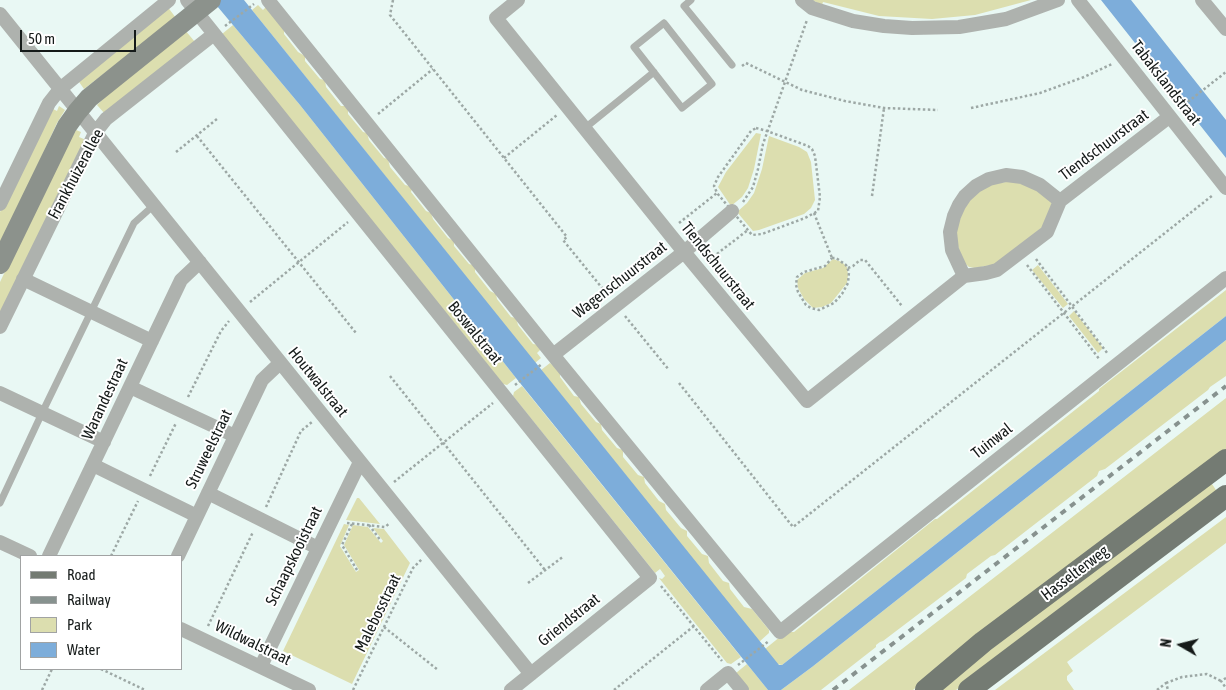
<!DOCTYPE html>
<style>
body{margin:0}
#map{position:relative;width:1226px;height:690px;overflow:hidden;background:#e9f8f4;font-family:"Asap Condensed",sans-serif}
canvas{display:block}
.legend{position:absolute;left:20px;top:555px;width:162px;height:115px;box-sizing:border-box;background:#fff;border:1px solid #a1a3a3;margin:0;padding:6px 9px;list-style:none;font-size:15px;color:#151a19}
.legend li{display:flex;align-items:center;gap:10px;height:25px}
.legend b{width:25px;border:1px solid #a1a3a3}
.north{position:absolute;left:1156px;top:620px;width:50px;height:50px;-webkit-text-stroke:4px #fff;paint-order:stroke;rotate:278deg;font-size:14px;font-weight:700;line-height:20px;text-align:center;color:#151a19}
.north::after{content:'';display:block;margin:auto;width:18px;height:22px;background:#151a19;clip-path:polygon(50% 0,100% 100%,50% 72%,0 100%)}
.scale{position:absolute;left:20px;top:30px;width:116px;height:22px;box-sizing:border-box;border:2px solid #151a19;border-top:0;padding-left:6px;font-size:15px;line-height:18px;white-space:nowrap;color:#151a19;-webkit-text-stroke:4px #fff;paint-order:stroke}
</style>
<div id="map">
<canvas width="1226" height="690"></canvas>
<ul class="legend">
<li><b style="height:6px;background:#747b73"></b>Road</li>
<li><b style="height:6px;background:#87928f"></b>Railway</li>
<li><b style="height:14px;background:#dcdeaf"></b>Park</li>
<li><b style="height:14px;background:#7dadda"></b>Water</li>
</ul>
<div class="north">N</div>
<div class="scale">50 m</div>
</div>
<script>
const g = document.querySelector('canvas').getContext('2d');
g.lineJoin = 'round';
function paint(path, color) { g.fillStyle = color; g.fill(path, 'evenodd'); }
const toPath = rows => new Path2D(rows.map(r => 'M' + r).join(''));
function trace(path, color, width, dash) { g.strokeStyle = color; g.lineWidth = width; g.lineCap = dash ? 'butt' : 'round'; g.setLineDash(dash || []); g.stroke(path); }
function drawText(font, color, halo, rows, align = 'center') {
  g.font = font + ' "Asap Condensed",sans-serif'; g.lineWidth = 4; g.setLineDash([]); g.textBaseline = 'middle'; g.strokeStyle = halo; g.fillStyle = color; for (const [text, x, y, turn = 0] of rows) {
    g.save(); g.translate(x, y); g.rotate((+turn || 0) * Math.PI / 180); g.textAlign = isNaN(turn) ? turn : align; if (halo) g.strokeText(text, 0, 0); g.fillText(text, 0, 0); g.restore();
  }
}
const green = toPath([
 [812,0,1031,0,975,15,932,19,879,16,823,2,822,5],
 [258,5,263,10,267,6,284,28,284,34,298,52,305,56,305,61,320,79,325,80,326,87,341,106,345,106,348,109,348,114,363,132,367,133,369,140,384,158,388,159,390,167,405,185,409,186,412,189,411,192,426,211,431,213,433,219,448,238,454,241,454,246,469,264,473,265,475,268,475,272,490,291,496,294,497,299,511,317,516,318,518,325,533,344,539,345,542,348,537,353,541,358,535,363,252,10],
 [167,6,176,18,84,89,77,79],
 [233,25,300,105,516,378,507,385,503,384,222,34],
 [185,30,195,42,105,114,97,105,117,85],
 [59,106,65,110,57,123,0,247,0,212,49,110,51,108,57,111],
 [76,130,81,132,79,137,86,140,0,317,0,282,56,166],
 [756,133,761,134,754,169,748,188,742,197,731,206,718,187,726,172],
 [769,136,799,147,807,152,811,162,815,200,811,208,804,214,759,230,753,231,737,212,747,203,754,193,762,169],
 [1011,181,1035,187,1052,203,1045,225,997,264,975,268,969,267,962,261,955,235,962,211,974,195,989,185],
 [833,259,842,262,847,267,848,275,847,283,831,303,822,307,813,308,804,299,798,288,797,280,805,273,823,268],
 [1038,265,1068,304,1063,308,1032,270],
 [1226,290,1226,316,782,665,777,664,765,649,786,632,794,632,935,519,937,519,1099,391,1099,389],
 [1074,311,1103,348,1098,353,1069,316],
 [1226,340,1226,376,1210,387,1208,390,1105,469,1099,471,1097,476,995,555,991,556,967,574,966,578,883,641,880,642,876,645,876,647,821,690,781,690,812,667],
 [550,363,560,371,560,377,574,396,579,397,581,404,596,422,601,424,602,430,617,448,623,450,623,457,638,475,644,477,645,483,659,501,665,504,666,510,681,528,687,531,687,536,702,554,708,556,709,563,723,581,729,583,730,589,744,607,752,609,769,630,769,633,759,642,541,370],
 [522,386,741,657,731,664,727,663,659,578,662,579,665,576,660,569,655,573,513,396,514,392],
 [1226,398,1226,449,1034,592,960,650,913,690,849,690],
 [1210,481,1218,493,956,690,938,690],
 [357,498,359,498,380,524,346,520],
 [1226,517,1226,543,1067,662,1073,671,1067,676,1067,680,1074,690,995,690],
 [344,524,349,525,340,546,356,572,359,570,344,545,353,525,368,527,381,543,383,541,373,528,384,529,410,563,352,684,283,651],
 [747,664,768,690,749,690,736,673]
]);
const water = toPath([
 [212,0,244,0,779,665,782,665,1226,316,1226,340,812,667,781,690,768,690,516,378,300,105],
 [1101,0,1131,0,1226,120,1226,158]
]);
const path = toPath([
 [393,0,390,15,567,237,563,240,607,294],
 [225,26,254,4],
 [742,66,746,63,802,90,845,101,884,108,938,110],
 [971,108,1040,93,1084,77,1112,64],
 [1180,108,1226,72],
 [378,114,433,69],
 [756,128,767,131,808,146,812,149,815,156,820,197,818,211,805,218,762,234,752,235,717,193,714,186,718,177,751,131,756,128],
 [197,136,356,333],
 [176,152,217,119],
 [504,158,557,115],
 [872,196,884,108],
 [743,202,753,187,758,169,763,144,807,20],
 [814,213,832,258],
 [679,223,717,193],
 [832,258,836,258,846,265,849,272,848,283,842,294,834,303,819,310,811,308,806,305,798,292,796,285,797,277,804,272,825,266,832,258],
 [1036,259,1108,354],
 [709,260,748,230],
 [1027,265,1100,360],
 [848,268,853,266,860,260,865,260,902,306],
 [250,302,348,222],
 [625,316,669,370],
 [390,376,545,570],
 [679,383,793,527,1213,195],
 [515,385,542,364],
 [188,397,221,331,229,321],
 [150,476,176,423],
 [394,482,493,403],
 [266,507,301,431,312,422],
 [347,523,385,527,390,523],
 [352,524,342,545,357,570],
 [369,525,381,541],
 [111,556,138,501],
 [528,583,564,556],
 [661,586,722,661],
 [208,626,253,532],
 [384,627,438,670],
 [738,665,769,641],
 [101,669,145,690],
 [1226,678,1221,681,1226,688],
 [1166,683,1182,677,1207,674,1221,681],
 [42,690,52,669],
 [353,690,413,568,422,559],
 [614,690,694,626],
 [1157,690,1166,683,1168,690]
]);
const lane = toPath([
 [691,0,684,6,732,65],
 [664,23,712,84,682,108,634,47,664,23],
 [585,128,654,72],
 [0,503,42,413,134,223,154,205]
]);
const street = toPath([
 [187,0,650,578,511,690],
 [268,0,553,355,780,632,1226,278],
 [518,0,496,18,684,252,807,401,964,276,986,273,997,270,1047,232,1060,201,1040,185,1022,177,1006,175,989,179,976,186,965,196,959,205,954,216,950,232,952,250,964,276],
 [802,0,812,8,853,21,884,26,912,28,959,27,1006,19,1058,0],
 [1078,0,1226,188],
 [1202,0,1226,29],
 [0,14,531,674],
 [1060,201,1169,117],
 [0,204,49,103,60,89,169,0],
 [23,279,152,341],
 [0,327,95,133,106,119,214,34],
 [553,355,684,252,732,211],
 [130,387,235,436],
 [0,393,104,442],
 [93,465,197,516],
 [208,493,318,548],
 [0,542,30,556],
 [49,556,181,280,200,262],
 [178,556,262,380,280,363],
 [181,629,309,690],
 [261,666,360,462],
 [707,690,728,673,742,690]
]);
const secondary = toPath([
 [0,264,67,126,77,112,89,98,211,0]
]);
const primary = toPath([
 [926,690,983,642,1226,460],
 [969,690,1226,496]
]);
const rail = toPath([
 [833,690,1226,386]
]);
const streetNames = [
 ["Tabakslandstraat",1166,83,52],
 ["Tiendschuurstraat",1104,145,-37],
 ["Frankhuizerallee",76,174,-62],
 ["Tiendschuurstraat",718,266,51],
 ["Wagenschuurstraat",620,280,-38],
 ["Boswalstraat",475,333,51],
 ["Houtwalstraat",318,382,51],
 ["Warandestraat",105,399,-65],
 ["Tuinwal",992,441,-38],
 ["Struweelstraat",209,449,-64],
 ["Schaapskooistraat",294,556,-64],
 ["Hasselterweg",1075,573,-37],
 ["Malebosstraat",378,613,-64],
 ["Griendstraat",569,620,-39],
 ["Wildwalstraat",253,643,26]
];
paint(green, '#dcdeaf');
paint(water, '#7dadda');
trace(path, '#9da8a5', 2.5, [2.5, 2.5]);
trace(lane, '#aeb2ae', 7);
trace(street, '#aeb2ae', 14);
trace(secondary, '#8c928c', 20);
trace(primary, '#747b73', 22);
trace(rail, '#87928f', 4, [6, 6]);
drawText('16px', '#151a19', '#fff', streetNames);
</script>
